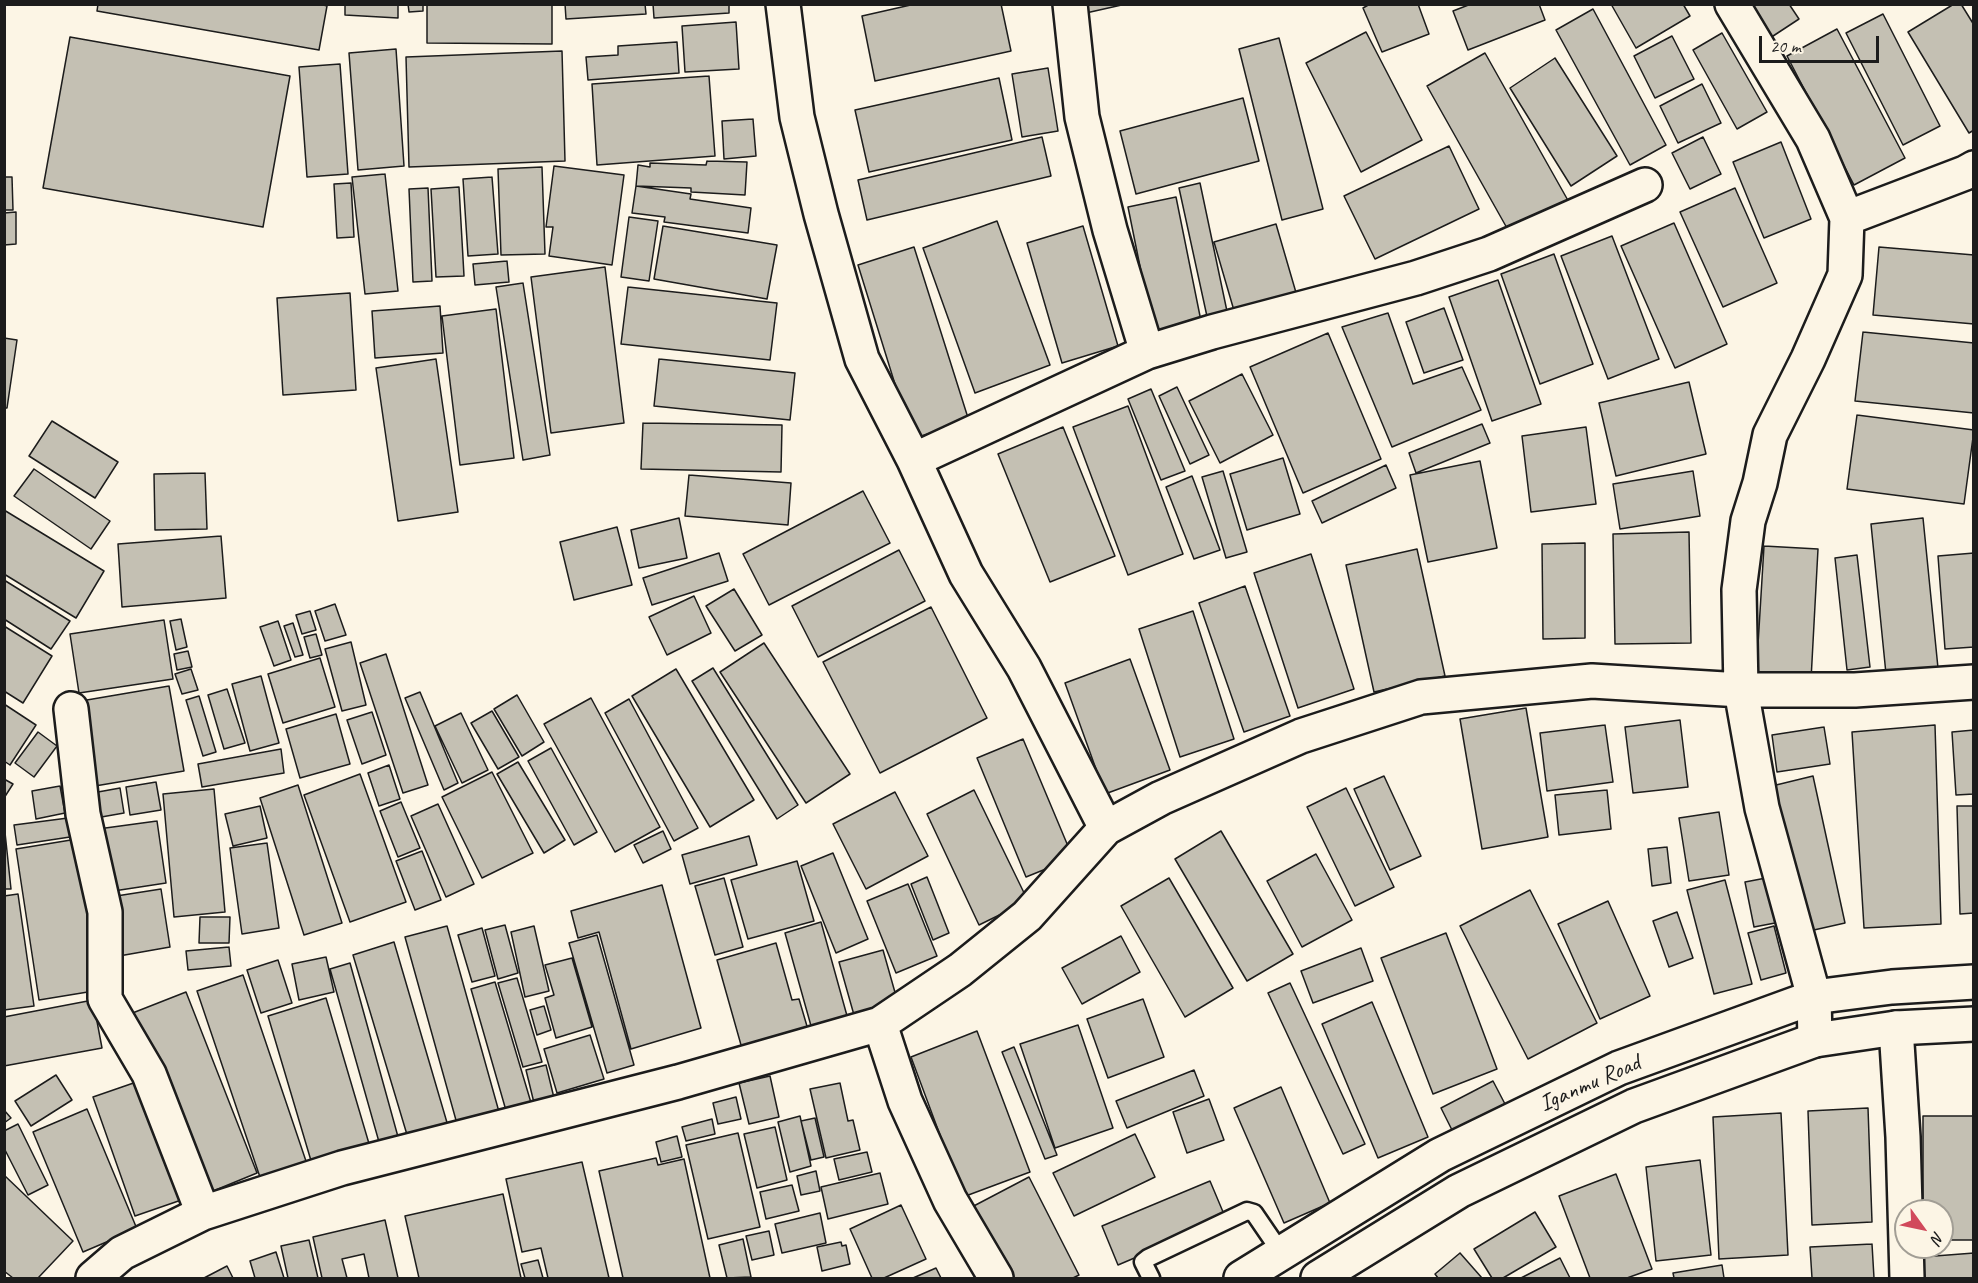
<!DOCTYPE html>
<style>
body{margin:0}
#map{position:relative;width:1978px;height:1283px;overflow:hidden;background:#fcf5e5;font-family:Caveat,sans-serif}
canvas{display:block}
.frame{position:absolute;inset:0;border:6px solid #1c1c1c;pointer-events:none}
.north{position:absolute;left:1894px;top:1199px;width:60px;height:60px;box-sizing:border-box;background:#fcf5e5;border:2px solid #a29e95;border-radius:50%;rotate:123deg;font-size:16px;font-weight:700;line-height:24px;text-align:center;color:#1c1c1c}
.north::after{content:'';display:block;margin:auto;width:21px;height:27px;background:#d1495b;clip-path:polygon(50% 0,100% 100%,50% 72%,0 100%)}
.scale{position:absolute;left:1759px;top:36px;width:120px;height:27px;box-sizing:border-box;border:3px solid #1c1c1c;border-top:0;padding-left:8px;font-size:18px;line-height:21px;white-space:nowrap;color:#1c1c1c;-webkit-text-stroke:4px #fcf5e5;paint-order:stroke}
</style>
<div id="map">
<canvas width="1978" height="1283"></canvas>
<div class="frame"></div>
<div class="north">N</div>
<div class="scale">20 m</div>
</div>
<script>
const g = document.querySelector('canvas').getContext('2d');
g.lineJoin = 'round';
function paint(path, color) { g.fillStyle = color; g.fill(path, 'evenodd'); }
const toPath = rows => new Path2D(rows.map(r => 'M' + r).join(''));
function trace(path, color, width, dash) { g.strokeStyle = color; g.lineWidth = width; g.lineCap = dash ? 'butt' : 'round'; g.setLineDash(dash || []); g.stroke(path); }
function drawText(font, color, halo, rows, align = 'center') {
  g.font = font + ' Caveat,sans-serif'; g.lineWidth = 4.5; g.setLineDash([]); g.textBaseline = 'middle'; g.strokeStyle = halo; g.fillStyle = color; for (const [text, x, y, turn = 0] of rows) {
    g.save(); g.translate(x, y); g.rotate((+turn || 0) * Math.PI / 180); g.textAlign = isNaN(turn) ? turn : align; if (halo) g.strokeText(text, 0, 0); g.fillText(text, 0, 0); g.restore();
  }
}
const building = toPath([
 [98,4,320,4,327,6,319,50,97,11,98,4],
 [345,4,398,4,398,18,345,15,345,4],
 [408,4,423,4,423,11,409,12,408,4],
 [427,4,552,4,552,44,427,43,427,4],
 [565,4,645,4,646,14,566,19,565,4],
 [653,4,729,4,729,13,654,18,653,4],
 [915,4,1001,4,1011,51,875,81,862,16,915,4],
 [1084,4,1126,4,1086,13,1084,4],
 [1370,4,1418,4,1429,34,1382,52,1363,8,1370,4],
 [1471,4,1539,4,1545,20,1468,50,1453,11,1471,4],
 [1611,4,1683,4,1690,16,1636,48,1611,4],
 [1745,4,1789,4,1799,19,1767,40,1745,4],
 [1954,4,1961,4,1974,25,1974,130,1969,133,1908,32,1954,4],
 [1593,9,1666,145,1630,165,1556,30,1593,9],
 [1883,14,1940,126,1903,145,1846,33,1883,14],
 [736,22,739,69,685,72,682,26,736,22],
 [1837,29,1905,158,1854,185,1787,56,1837,29],
 [1366,32,1422,140,1361,172,1306,63,1366,32],
 [1722,33,1767,112,1737,129,1693,50,1722,33],
 [1672,36,1694,79,1655,98,1634,56,1672,36],
 [70,37,290,76,263,227,43,188,70,37],
 [1279,38,1323,209,1282,220,1239,49,1279,38],
 [677,42,679,73,588,80,586,57,618,55,618,46,677,42],
 [396,49,404,166,358,170,349,53,396,49],
 [562,51,565,161,409,167,406,57,562,51],
 [1485,53,1570,204,1512,237,1427,86,1485,53],
 [1555,58,1617,156,1571,186,1510,88,1555,58],
 [340,64,348,174,307,177,299,67,340,64],
 [1048,68,1058,131,1022,137,1012,74,1048,68],
 [709,76,715,156,597,165,592,84,709,76],
 [999,78,1012,140,869,172,855,110,999,78],
 [1702,84,1721,123,1678,143,1660,106,1702,84],
 [1243,98,1259,161,1136,194,1120,131,1243,98],
 [753,119,756,156,724,159,722,121,753,119],
 [1042,137,1051,176,867,220,858,180,1042,137],
 [1703,137,1721,174,1690,189,1672,153,1703,137],
 [1781,142,1811,219,1764,238,1733,162,1781,142],
 [1449,146,1479,209,1375,259,1344,196,1449,146],
 [707,161,747,162,745,195,691,192,691,188,636,186,638,165,650,167,650,163,706,165,707,161],
 [554,166,624,175,612,265,549,256,553,227,546,227,554,166],
 [542,167,545,254,501,255,498,169,542,167],
 [385,174,398,291,365,294,352,177,385,174],
 [4,177,12,177,13,210,4,210,4,177],
 [492,177,498,254,468,256,463,179,492,177],
 [351,183,354,237,337,238,334,184,351,183],
 [1200,183,1228,316,1208,321,1179,188,1200,183],
 [636,186,691,194,690,199,751,208,748,233,664,222,665,217,632,213,636,186],
 [459,187,464,276,436,277,431,189,459,187],
 [428,188,432,281,413,282,409,189,428,188],
 [1735,188,1777,283,1723,307,1680,212,1735,188],
 [1176,197,1201,321,1153,331,1128,207,1176,197],
 [16,212,16,244,4,245,4,213,16,212],
 [629,217,658,221,649,281,621,277,629,217],
 [997,221,1050,365,975,393,923,248,997,221],
 [1674,223,1727,344,1675,368,1621,246,1674,223],
 [1276,224,1297,296,1235,314,1214,242,1276,224],
 [663,226,777,245,767,299,654,279,663,226],
 [1083,226,1118,346,1062,363,1027,243,1083,226],
 [1612,236,1659,359,1608,379,1561,256,1612,236],
 [914,247,969,421,912,439,858,265,914,247],
 [1879,247,1974,255,1974,324,1873,315,1879,247],
 [1554,254,1593,364,1540,384,1501,274,1554,254],
 [507,261,509,282,475,285,473,264,507,261],
 [605,267,624,423,551,433,531,277,605,267],
 [1498,280,1541,404,1492,421,1449,297,1498,280],
 [523,283,550,455,523,460,496,287,523,283],
 [628,287,777,303,770,360,621,344,628,287],
 [350,293,356,390,283,395,277,298,350,293],
 [440,306,443,353,375,358,372,311,440,306],
 [1444,308,1463,360,1424,373,1406,322,1444,308],
 [496,309,514,458,460,465,442,316,496,309],
 [1388,313,1413,384,1462,367,1481,410,1392,447,1342,327,1388,313],
 [1863,332,1974,343,1974,413,1855,401,1863,332],
 [1328,333,1381,459,1303,493,1250,367,1328,333],
 [4,338,17,340,7,408,4,408,4,338],
 [436,359,458,512,398,521,376,368,436,359],
 [659,359,795,373,790,420,654,406,659,359],
 [1242,374,1273,435,1220,463,1189,401,1242,374],
 [1689,382,1706,454,1616,476,1599,403,1689,382],
 [1177,387,1209,455,1190,464,1159,396,1177,387],
 [1151,389,1185,471,1161,480,1128,399,1151,389],
 [1128,406,1183,554,1128,575,1073,427,1128,406],
 [1857,415,1974,430,1964,504,1847,489,1857,415],
 [52,421,118,462,95,498,29,456,52,421],
 [643,423,782,425,781,472,641,469,643,423],
 [1482,424,1490,443,1416,473,1409,453,1482,424],
 [1063,427,1115,556,1050,582,998,454,1063,427],
 [1586,427,1596,504,1531,512,1522,436,1586,427],
 [1283,458,1300,514,1247,530,1230,474,1283,458],
 [1480,461,1497,548,1428,562,1410,475,1480,461],
 [1386,465,1396,488,1322,523,1312,501,1386,465],
 [34,469,110,521,91,549,14,496,34,469],
 [1223,471,1247,552,1226,558,1202,477,1223,471],
 [1693,471,1700,516,1620,529,1613,484,1693,471],
 [205,473,207,529,155,530,154,474,205,473],
 [689,475,791,483,788,525,685,516,689,475],
 [1192,476,1220,550,1194,559,1166,487,1192,476],
 [863,491,890,543,769,605,743,554,863,491],
 [4,510,104,571,76,618,4,574,4,510],
 [679,518,687,558,639,568,631,530,679,518],
 [1923,518,1938,668,1886,674,1871,524,1923,518],
 [617,527,632,585,574,600,560,542,617,527],
 [1689,532,1691,643,1615,644,1613,534,1689,532],
 [221,536,226,598,122,607,118,544,221,536],
 [1585,543,1585,638,1543,639,1542,544,1585,543],
 [1764,546,1818,549,1811,680,1756,678,1764,546],
 [1417,549,1445,676,1374,692,1346,565,1417,549],
 [899,550,925,601,818,657,792,606,899,550],
 [719,553,728,581,652,605,643,578,719,553],
 [1974,553,1974,647,1945,649,1938,556,1974,553],
 [1311,554,1354,689,1298,708,1254,573,1311,554],
 [1857,555,1870,667,1847,670,1835,558,1857,555],
 [4,580,70,621,51,649,4,619,4,580],
 [1245,586,1290,716,1244,732,1199,603,1245,586],
 [734,589,762,635,735,651,706,606,734,589],
 [694,596,711,633,667,655,649,617,694,596],
 [335,604,346,635,325,641,315,611,335,604],
 [931,607,987,718,880,773,823,662,931,607],
 [310,611,316,630,302,634,296,615,310,611],
 [1193,611,1234,739,1180,757,1139,629,1193,611],
 [181,619,187,647,176,650,170,621,181,619],
 [164,620,173,679,79,693,70,634,164,620],
 [278,621,291,660,274,666,260,627,278,621],
 [293,623,303,655,295,657,284,626,293,623],
 [4,626,52,656,23,703,4,691,4,626],
 [316,634,322,655,310,658,304,637,316,634],
 [351,642,366,705,342,711,325,649,351,642],
 [764,643,850,774,806,803,720,672,764,643],
 [188,651,192,667,177,670,174,654,188,651],
 [386,654,428,785,403,793,360,663,386,654],
 [320,658,335,707,283,723,268,674,320,658],
 [1130,659,1170,770,1105,794,1065,683,1130,659],
 [713,668,798,805,777,819,692,681,713,668],
 [191,669,198,690,182,694,175,674,191,669],
 [676,669,754,800,710,827,632,696,676,669],
 [261,676,279,743,250,751,232,684,261,676],
 [169,686,184,771,95,786,81,701,169,686],
 [227,689,245,743,224,749,208,695,227,689],
 [420,692,458,783,444,790,405,698,420,692],
 [517,695,544,742,522,756,494,709,517,695],
 [199,696,216,752,203,756,186,700,199,696],
 [591,698,660,827,615,852,544,724,591,698],
 [629,699,698,828,674,841,605,713,629,699],
 [4,704,36,725,10,765,4,761,4,704],
 [1526,708,1548,837,1482,849,1460,719,1526,708],
 [492,711,519,757,498,769,471,723,492,711],
 [372,712,386,755,362,764,347,720,372,712],
 [461,713,488,770,462,783,435,726,461,713],
 [336,714,350,764,300,778,286,729,336,714],
 [1680,720,1688,787,1633,793,1625,727,1680,720],
 [1605,725,1613,782,1547,791,1540,733,1605,725],
 [1935,725,1941,924,1864,928,1852,732,1935,725],
 [1824,727,1830,764,1777,772,1772,735,1824,727],
 [1974,730,1974,794,1956,795,1952,732,1974,730],
 [38,732,57,746,34,777,15,763,38,732],
 [1023,739,1073,858,1026,877,977,758,1023,739],
 [551,748,597,832,574,845,528,761,551,748],
 [281,749,284,773,202,787,198,764,281,749],
 [518,762,565,840,544,853,497,774,518,762],
 [389,765,400,799,379,806,368,773,389,765],
 [492,772,533,853,482,878,442,797,492,772],
 [360,774,406,902,350,922,304,795,360,774],
 [1384,776,1421,856,1390,870,1354,789,1384,776],
 [1813,776,1845,923,1805,932,1772,786,1813,776],
 [4,779,13,784,4,798,4,779],
 [156,782,161,810,130,815,126,787,156,782],
 [298,785,342,923,304,935,260,798,298,785],
 [60,786,65,813,36,819,32,791,60,786],
 [120,788,124,813,90,819,87,794,120,788],
 [1346,788,1394,887,1355,906,1307,807,1346,788],
 [214,789,225,912,174,917,163,794,214,789],
 [974,790,1028,901,979,925,927,814,974,790],
 [1607,790,1611,829,1559,835,1555,795,1607,790],
 [895,792,928,856,866,889,833,824,895,792],
 [401,802,420,848,398,857,380,811,401,802],
 [438,804,474,884,446,897,411,816,438,804],
 [260,806,267,838,233,846,225,814,260,806],
 [1957,806,1974,806,1974,913,1960,914,1957,806],
 [1719,812,1729,875,1689,881,1679,818,1719,812],
 [68,818,70,837,17,845,14,825,68,818],
 [157,821,166,883,107,892,98,829,157,821],
 [4,823,11,889,4,889,4,823],
 [663,831,671,849,643,863,634,845,663,831],
 [1221,831,1293,954,1247,981,1175,859,1221,831],
 [749,836,757,865,690,884,682,855,749,836],
 [77,839,100,990,39,1000,16,849,77,839],
 [267,843,279,928,242,934,230,848,267,843],
 [1667,847,1671,883,1652,886,1648,849,1667,847],
 [422,851,441,900,415,910,396,861,422,851],
 [833,853,868,939,836,953,801,866,833,853],
 [1316,854,1352,920,1302,947,1267,881,1316,854],
 [797,861,814,921,748,939,731,880,797,861],
 [927,877,949,933,933,940,911,884,927,877],
 [724,878,743,947,715,955,695,886,724,878],
 [1169,878,1233,988,1185,1017,1121,906,1169,878],
 [1766,878,1775,923,1754,927,1745,882,1766,878],
 [1725,880,1752,984,1714,994,1687,890,1725,880],
 [908,884,937,956,896,973,867,901,908,884],
 [662,885,701,1028,631,1049,599,932,578,938,571,911,662,885],
 [161,889,170,947,119,956,110,897,161,889],
 [1530,890,1597,1023,1528,1059,1460,926,1530,890],
 [18,894,34,1006,4,1010,4,896,18,894],
 [1608,901,1650,996,1600,1019,1558,924,1608,901],
 [1677,912,1693,958,1669,967,1653,921,1677,912],
 [200,917,230,917,229,943,199,943,200,917],
 [821,922,849,1023,813,1033,785,933,821,922],
 [505,925,518,973,498,979,485,930,505,925],
 [447,926,501,1119,459,1131,405,937,447,926],
 [534,926,549,991,525,997,511,932,534,926],
 [1774,926,1786,973,1761,980,1748,933,1774,926],
 [482,928,495,976,472,982,458,935,482,928],
 [1446,933,1497,1069,1433,1094,1381,958,1446,933],
 [597,935,634,1065,607,1073,569,943,597,935],
 [1121,936,1140,972,1082,1004,1062,968,1121,936],
 [394,942,448,1126,408,1138,353,955,394,942],
 [776,943,792,1000,799,999,809,1033,743,1052,717,960,776,943],
 [229,947,231,966,188,970,186,951,229,947],
 [1361,948,1373,981,1313,1003,1301,971,1361,948],
 [883,950,898,1003,854,1015,839,962,883,950],
 [326,957,334,992,299,1000,292,964,326,957],
 [572,958,592,1027,556,1038,545,998,554,995,545,965,572,958],
 [278,960,292,1003,261,1013,247,970,278,960],
 [350,963,400,1144,381,1149,330,969,350,963],
 [243,975,308,1167,262,1183,197,991,243,975],
 [517,978,542,1062,523,1067,498,983,517,978],
 [495,982,532,1106,507,1114,471,989,495,982],
 [1290,983,1365,1144,1343,1154,1268,993,1290,983],
 [186,992,257,1173,201,1196,130,1014,186,992],
 [326,998,370,1147,312,1164,268,1016,326,998],
 [1143,999,1164,1057,1108,1078,1087,1019,1143,999],
 [93,1000,102,1048,4,1066,4,1017,93,1000],
 [1372,1002,1428,1137,1378,1158,1322,1024,1372,1002],
 [544,1006,551,1030,537,1035,530,1010,544,1006],
 [1078,1025,1113,1128,1055,1148,1020,1044,1078,1025],
 [977,1031,1030,1172,963,1197,911,1057,977,1031],
 [590,1035,604,1079,557,1093,544,1049,590,1035],
 [1014,1047,1057,1155,1045,1159,1002,1052,1014,1047],
 [546,1065,555,1102,535,1107,526,1070,546,1065],
 [1194,1070,1204,1096,1127,1128,1116,1101,1194,1070],
 [56,1075,72,1100,31,1126,15,1101,56,1075],
 [770,1076,779,1117,749,1124,739,1083,770,1076],
 [148,1078,190,1197,135,1216,93,1097,148,1078],
 [1493,1081,1505,1104,1453,1132,1441,1108,1493,1081],
 [840,1083,848,1121,853,1120,860,1150,826,1158,810,1089,840,1083],
 [1281,1087,1330,1203,1284,1223,1234,1108,1281,1087],
 [736,1097,741,1119,718,1124,713,1103,736,1097],
 [1209,1099,1224,1140,1187,1153,1173,1112,1209,1099],
 [1868,1108,1872,1222,1812,1225,1808,1111,1868,1108],
 [87,1109,137,1229,83,1252,33,1132,87,1109],
 [4,1110,11,1118,4,1123,4,1110],
 [1781,1113,1788,1255,1719,1259,1713,1117,1781,1113],
 [800,1116,811,1166,790,1172,778,1122,800,1116],
 [1923,1116,1974,1116,1974,1240,1942,1240,1942,1211,1923,1211,1923,1116],
 [815,1118,824,1157,811,1160,801,1121,815,1118],
 [712,1119,715,1134,686,1141,682,1127,712,1119],
 [18,1124,48,1185,28,1195,4,1148,4,1131,18,1124],
 [775,1127,787,1180,757,1188,744,1134,775,1127],
 [738,1133,760,1227,708,1239,686,1145,738,1133],
 [1135,1134,1155,1177,1074,1216,1053,1173,1135,1134],
 [677,1136,682,1157,661,1162,656,1142,677,1136],
 [867,1152,872,1172,839,1180,834,1159,867,1152],
 [656,1158,658,1165,684,1159,710,1278,623,1278,599,1171,656,1158],
 [1700,1160,1711,1255,1656,1261,1646,1167,1700,1160],
 [582,1162,609,1278,548,1278,541,1248,522,1252,506,1179,582,1162],
 [816,1171,820,1191,801,1195,797,1176,816,1171],
 [880,1173,888,1204,828,1219,821,1187,880,1173],
 [1616,1174,1652,1269,1627,1278,1590,1278,1559,1196,1616,1174],
 [4,1175,73,1241,38,1278,13,1278,4,1271,4,1175],
 [1029,1177,1079,1275,1073,1278,1004,1278,968,1209,1029,1177],
 [1210,1181,1226,1219,1118,1265,1102,1226,1210,1181],
 [792,1185,799,1211,766,1219,760,1192,792,1185],
 [503,1194,521,1278,419,1278,405,1216,503,1194],
 [901,1205,926,1259,884,1278,872,1278,850,1229,901,1205],
 [1535,1212,1556,1247,1503,1278,1492,1278,1474,1249,1535,1212],
 [820,1213,826,1243,782,1253,775,1224,820,1213],
 [385,1220,398,1278,369,1278,364,1254,342,1259,347,1278,322,1278,313,1237,385,1220],
 [769,1231,774,1255,752,1260,746,1236,769,1231],
 [743,1239,751,1277,727,1278,719,1245,743,1239],
 [309,1240,318,1278,288,1278,281,1246,309,1240],
 [841,1242,842,1246,846,1245,850,1264,822,1271,817,1247,841,1242],
 [1872,1244,1874,1278,1812,1278,1810,1247,1872,1244],
 [276,1252,284,1278,255,1278,250,1261,276,1252],
 [1460,1253,1482,1278,1438,1278,1435,1274,1460,1253],
 [1974,1253,1974,1278,1924,1278,1922,1257,1974,1253],
 [1560,1258,1570,1278,1521,1278,1560,1258],
 [538,1260,543,1278,525,1278,521,1264,538,1260],
 [1722,1265,1724,1278,1674,1278,1673,1273,1722,1265],
 [227,1266,233,1278,204,1278,227,1266],
 [936,1268,941,1278,913,1278,936,1268]
]);
const service = toPath([
 [1151,1278,1143,1262,1148,1258,1247,1211,1254,1213,1282,1254]
]);
const minor = toPath([
 [783,4,797,117,821,214,862,359,914,460,966,574,1024,668,1106,828],
 [1070,4,1082,117,1110,230,1147,352],
 [1732,4,1813,139,1847,218,1845,275,1808,359,1770,435,1760,483,1748,521,1739,590,1741,690,1762,808,1814,997,1815,1040],
 [1847,218,1965,173,1974,168],
 [914,460,1147,352,1212,332,1416,278,1489,254,1645,185],
 [71,709,83,814,105,912,105,999,149,1074,203,1213],
 [880,1024,905,1101,950,1200,996,1278],
 [1896,1028,1903,1137,1907,1278],
 [93,1278,122,1253,203,1213,342,1168,678,1082,880,1024,960,970,1027,916,1106,828,1161,798,1301,736,1421,697,1592,681,1741,690,1855,690,1974,682]
]);
const secondary = toPath([
 [1241,1278,1440,1155,1619,1068,1814,997,1892,987,1974,982],
 [1318,1278,1459,1191,1634,1106,1815,1040,1896,1028,1974,1024]
]);
const streetNames = [
 ["Iganmu Road",1590,1084,-24]
];
paint(building, '#c4c0b3');
trace(building, '#1c1c1c', 1.5);
trace(service, '#1c1c1c', 21);
trace(minor, '#1c1c1c', 38);
trace(secondary, '#1c1c1c', 38);
trace(service, '#fcf5e5', 16);
trace(minor, '#fcf5e5', 33);
trace(secondary, '#fcf5e5', 33);
drawText('24px', '#1c1c1c', '#fcf5e5', streetNames);
</script>
